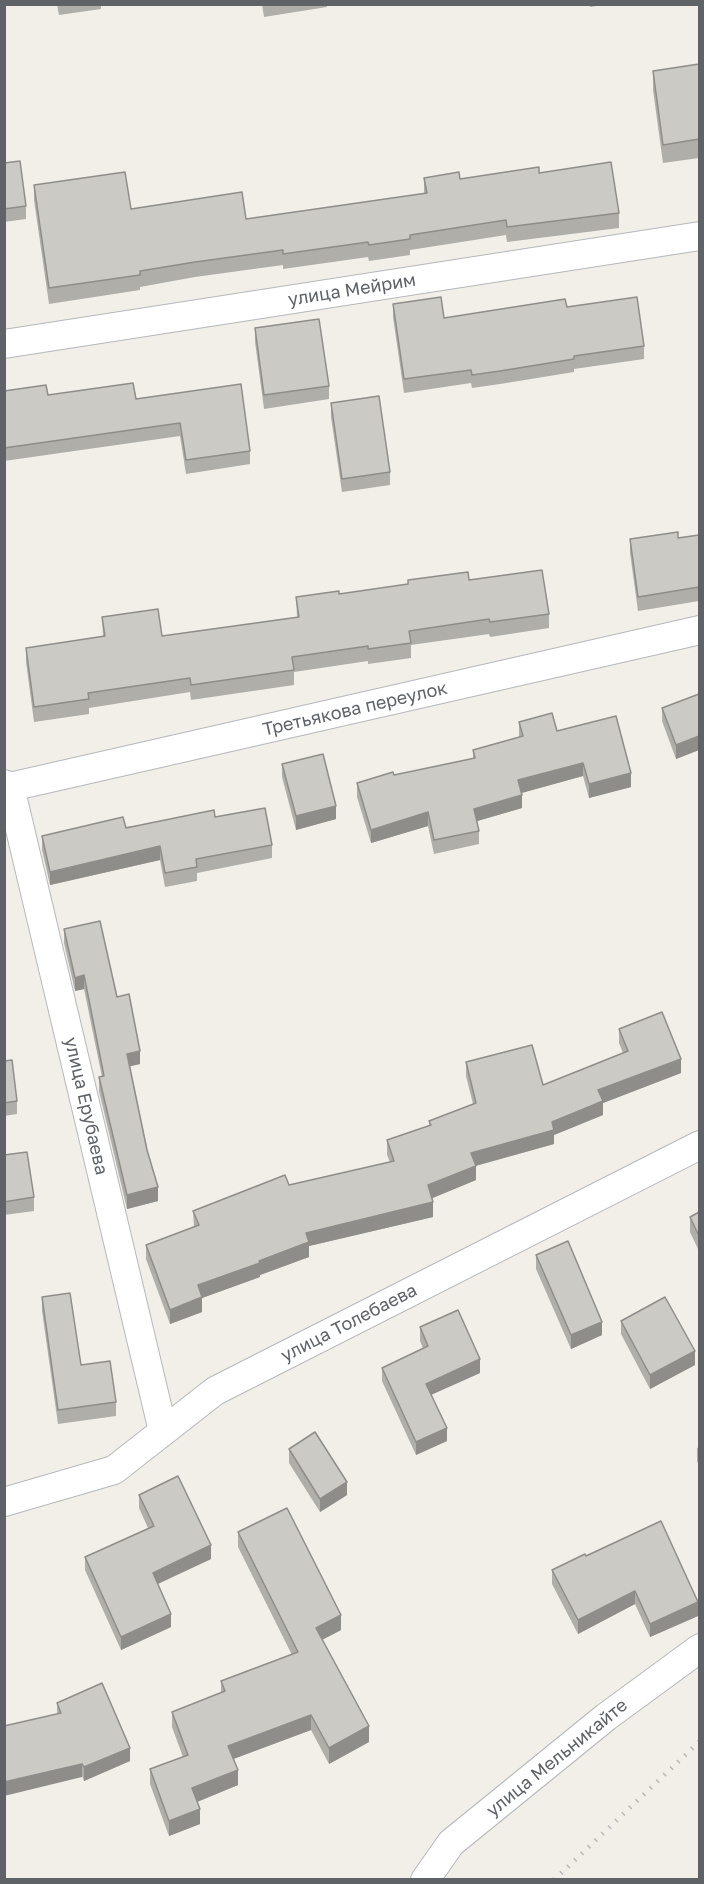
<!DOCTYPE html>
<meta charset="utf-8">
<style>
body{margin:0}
#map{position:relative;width:704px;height:1884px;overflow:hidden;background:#f1efe8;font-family:"Golos Text",sans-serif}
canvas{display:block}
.frame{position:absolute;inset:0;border:6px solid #5f6368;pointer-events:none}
</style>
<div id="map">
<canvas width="704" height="1884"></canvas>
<div class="frame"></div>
</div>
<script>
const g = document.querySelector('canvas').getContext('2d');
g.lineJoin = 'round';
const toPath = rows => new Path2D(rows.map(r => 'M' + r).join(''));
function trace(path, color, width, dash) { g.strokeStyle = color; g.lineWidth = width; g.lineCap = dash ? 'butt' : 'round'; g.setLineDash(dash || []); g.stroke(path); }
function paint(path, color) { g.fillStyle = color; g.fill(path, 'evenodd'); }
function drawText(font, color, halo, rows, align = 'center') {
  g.font = font + ' "Golos Text",sans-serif'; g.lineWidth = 4.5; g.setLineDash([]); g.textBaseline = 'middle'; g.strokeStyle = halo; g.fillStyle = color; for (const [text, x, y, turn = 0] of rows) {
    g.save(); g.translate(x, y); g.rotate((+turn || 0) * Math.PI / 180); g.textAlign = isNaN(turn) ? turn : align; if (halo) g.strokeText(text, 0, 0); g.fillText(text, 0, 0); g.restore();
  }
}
const minor = toPath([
 [4,344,700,236],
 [4,784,10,787,163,1431],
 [10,787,700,630],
 [4,1502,114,1470,215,1391,700,1145],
 [425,1880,451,1843,606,1717,700,1648]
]);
const rail = toPath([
 [554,1880,700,1741]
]);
const wall = toPath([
 [57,4,101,4,101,9,59,15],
 [165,4,179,4,165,6],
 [262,4,327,4,327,7,264,17],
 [589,4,608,4,590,7],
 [699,64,699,158,663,163,653,90,653,71],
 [4,163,26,206,26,219,4,222],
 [539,173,619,213,619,228,507,242,506,235,410,250,410,255,369,261,368,257,283,269,283,265,195,277,140,287,140,290,49,304,34,200,34,185,131,209,246,219,424,194,424,178,460,179],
 [393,304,444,318,567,307,644,346,644,359,574,369,574,372,500,384,472,388,471,383,404,393,393,317],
 [255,328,329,386,329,399,264,409,255,342],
 [4,391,48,395,136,399,250,451,250,464,186,474,180,436,4,461],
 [331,403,390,472,390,485,342,492,331,417],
 [699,535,699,601,638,611,630,553,630,539,678,538],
 [469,580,549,614,549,628,490,637,489,634,411,645,411,658,368,664,368,661,294,672,294,685,191,700,190,692,89,708,89,714,34,722,26,662,26,648,103,637,102,617,162,636,297,617,296,597,339,594],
 [699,694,699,750,676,759,662,721,662,708],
 [519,722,557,731,631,787,589,798,583,776,521,793,522,808,477,821,479,831,479,844,434,854,428,826,371,843,357,797,357,783,473,759,473,750,519,737],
 [282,764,336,819,296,830,282,777],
 [215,817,272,845,272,858,197,873,197,881,165,887,160,860,50,885,42,850,42,836],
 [64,929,117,997,140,1064,130,1066,158,1201,127,1209,99,1091,99,1077,102,1077,84,989,75,991,64,943],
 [619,1029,681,1073,603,1103,603,1115,554,1135,554,1144,476,1166,476,1180,432,1198,433,1217,309,1246,309,1257,260,1275,260,1277,202,1298,202,1312,170,1324,146,1259,146,1245,194,1227,193,1211,289,1185,390,1162,387,1155,387,1140,429,1126,429,1121,473,1104,466,1076,466,1062,543,1085,623,1053,619,1043],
 [4,1061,17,1101,17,1114,4,1116],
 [4,1155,34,1197,34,1211,4,1215],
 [699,1212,699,1251,690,1232,690,1217],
 [536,1255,602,1335,571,1349,536,1269],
 [42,1297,81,1365,116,1402,116,1416,58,1424,42,1311],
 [621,1321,695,1365,650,1389,621,1334],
 [420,1327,480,1373,431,1395,447,1441,416,1455,382,1381,382,1368,423,1348,420,1341],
 [699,1447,699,1466,697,1461,697,1448],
 [289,1449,347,1495,320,1512,289,1463],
 [139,1495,211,1559,158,1584,171,1627,121,1650,85,1570,85,1557,148,1528,139,1508],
 [238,1532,341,1630,322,1640,369,1742,329,1764,311,1730,233,1759,238,1785,197,1802,200,1824,169,1836,150,1784,150,1769,183,1757,172,1727,172,1712,221,1693,221,1681,292,1655,238,1547],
 [586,1556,698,1616,650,1637,635,1604,578,1634,552,1584,552,1570],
 [57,1703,130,1761,84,1781,57,1714]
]);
const shadedWall = toPath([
 [699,736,699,750,676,759,676,745],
 [583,763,583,776,518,794,518,780],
 [631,773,631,787,589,798,589,784],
 [522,795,522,808,474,822,474,809],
 [336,806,336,819,296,830,296,816],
 [428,812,428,826,371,843,371,830],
 [160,846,160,860,50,885,50,872],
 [84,975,84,989,75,991,75,978],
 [140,1051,140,1064,127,1067,127,1054],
 [681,1059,681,1073,603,1103,603,1115,554,1135,554,1144,471,1167,471,1153,552,1122,598,1090],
 [476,1166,476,1180,428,1200,428,1185],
 [158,1187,158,1201,127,1209,127,1195],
 [433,1202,433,1217,309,1246,309,1257,260,1275,260,1277,202,1298,202,1312,170,1324,170,1310,198,1285,259,1261,306,1233],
 [602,1322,602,1335,571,1349,571,1335],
 [695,1351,695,1365,650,1389,650,1375],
 [480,1359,480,1373,426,1397,426,1384],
 [447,1428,447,1441,416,1455,416,1442],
 [347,1482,347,1495,320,1512,320,1499],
 [211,1545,211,1559,153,1586,153,1573],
 [635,1591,635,1604,578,1634,578,1620],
 [698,1602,698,1616,650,1637,650,1624],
 [171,1614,171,1627,121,1650,121,1637],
 [341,1615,341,1630,316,1643,316,1628],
 [311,1715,311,1730,228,1761,228,1746],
 [369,1726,369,1742,329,1764,329,1748],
 [130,1748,130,1761,84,1781,84,1767],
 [82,1764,82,1777,4,1796,4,1782],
 [238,1770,238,1785,192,1804,192,1788],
 [200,1809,200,1824,169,1836,169,1821]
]);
const building = toPath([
 [699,64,699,139,663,145,653,71,699,64],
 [20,161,26,206,4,209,4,163,20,161],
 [611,162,619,213,507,227,506,220,410,235,410,239,369,245,368,242,283,254,283,250,195,262,140,271,140,275,49,288,34,185,125,172,131,209,242,192,246,219,427,193,424,178,459,172,460,179,539,167,539,173,611,162],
 [441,297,444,318,565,299,567,307,637,297,644,346,574,356,574,359,500,371,472,375,471,370,404,379,393,304,441,297],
 [319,319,329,386,264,395,255,328,319,319],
 [133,383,136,399,241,384,250,451,186,460,180,423,4,448,4,391,46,385,48,395,133,383],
 [379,396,390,472,342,479,331,403,379,396],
 [678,532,678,538,699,535,699,587,638,597,630,539,678,532],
 [542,570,549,614,490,622,489,619,409,631,411,643,368,649,368,646,292,657,294,670,191,685,190,678,88,693,89,699,34,707,26,648,105,636,102,617,158,609,162,636,299,617,296,597,339,591,339,594,408,584,408,580,468,572,469,580,542,570],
 [699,694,699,736,676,745,662,708,699,694],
 [552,713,557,731,616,716,631,773,589,784,583,763,518,780,522,795,474,809,479,831,434,840,428,812,371,830,357,783,393,772,394,775,475,758,473,750,523,736,519,722,552,713],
 [323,754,336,806,296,816,282,764,323,754],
 [265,808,272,845,196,859,197,867,165,873,160,846,50,872,42,836,123,817,126,828,214,810,215,817,265,808],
 [100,921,117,997,129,994,140,1051,127,1054,147,1150,158,1187,127,1195,99,1077,104,1076,84,975,75,978,64,929,100,921],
 [662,1012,681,1059,598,1090,603,1101,552,1122,554,1130,471,1153,476,1166,428,1185,433,1202,306,1233,309,1242,259,1261,260,1263,198,1285,202,1297,170,1310,146,1245,199,1225,193,1211,285,1175,289,1185,394,1161,387,1140,431,1125,429,1121,476,1103,466,1062,532,1045,543,1085,628,1051,619,1029,662,1012],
 [12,1060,17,1101,4,1103,4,1061,12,1060],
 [27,1152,34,1197,4,1202,4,1155,27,1152],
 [699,1212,699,1236,690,1217,699,1212],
 [568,1241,602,1322,571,1335,536,1255,568,1241],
 [70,1293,81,1365,110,1361,116,1402,58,1410,42,1297,70,1293],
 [665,1297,695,1351,650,1375,621,1321,665,1297],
 [458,1310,480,1359,426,1384,447,1428,416,1442,382,1368,428,1346,420,1327,458,1310],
 [315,1432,347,1482,320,1499,289,1449,315,1432],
 [178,1476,211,1545,153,1573,171,1614,121,1637,85,1557,154,1526,139,1495,178,1476],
 [287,1508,341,1615,316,1628,369,1726,329,1748,311,1715,228,1746,238,1770,192,1788,200,1809,169,1821,150,1769,188,1755,172,1712,225,1691,221,1681,298,1652,238,1532,287,1508],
 [661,1521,698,1602,650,1624,635,1591,578,1620,552,1570,585,1554,586,1556,661,1521],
 [102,1683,130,1748,84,1767,82,1764,4,1782,4,1726,61,1713,57,1703,102,1683]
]);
const streetNames = [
 ["улица Мейрим",352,290,-9],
 ["Третьякова переулок",355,709,-13],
 ["улица Ерубаева",86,1106,77],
 ["улица Толебаева",349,1323,-27],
 ["улица Мельникайте",557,1758,-39]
];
trace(minor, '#b5b8bc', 30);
trace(minor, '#fff', 28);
trace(rail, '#b6b7b8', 4.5, [1.5, 8]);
paint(wall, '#afaea9');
paint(shadedWall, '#8f8d8a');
paint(building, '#cccac5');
trace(building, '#8f8d8a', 1.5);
drawText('18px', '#5f6368', '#fff', streetNames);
</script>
